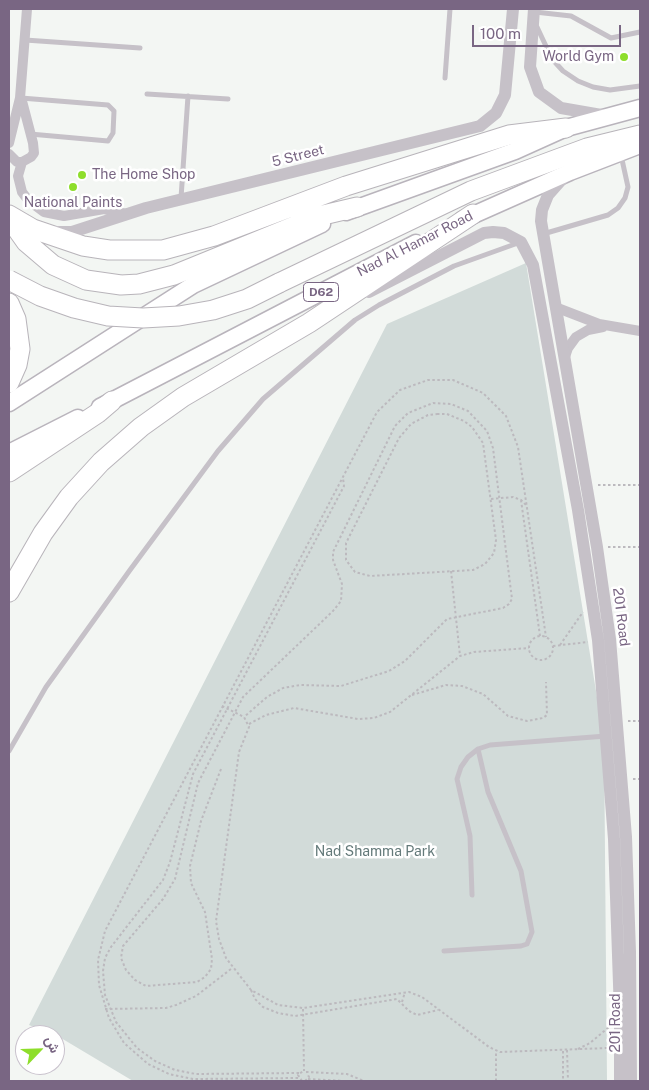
<!DOCTYPE html>
<meta charset="utf-8">
<style>
body{margin:0}
#map{position:relative;width:649px;height:1090px;overflow:hidden;background:#f3f6f3;font-family:"Public Sans",Vazirmatn,sans-serif}
canvas{display:block}
.frame{position:absolute;inset:0;border:10px solid #796683;pointer-events:none}
.north{position:absolute;left:15px;top:1025px;width:50px;height:50px;box-sizing:border-box;background:#fff;border:1px solid #c9c2cd;border-radius:50%;rotate:66deg;font-size:14px;font-weight:700;line-height:20px;text-align:center;color:#796683}
.north::after{content:'';display:block;margin:auto;width:18px;height:22px;background:#8ede2b;clip-path:polygon(50% 0,100% 100%,50% 72%,0 100%)}
.scale{position:absolute;left:472px;top:25px;width:149px;height:22px;box-sizing:border-box;border:2px solid #796683;border-top:0;padding-left:6px;font-size:15px;line-height:18px;white-space:nowrap;color:#796683;-webkit-text-stroke:4px #fff;paint-order:stroke}
</style>
<div id="map">
<canvas width="649" height="1090"></canvas>
<div class="frame"></div>
<div class="north">ش</div>
<div class="scale">100 m</div>
</div>
<script>
const g = document.querySelector('canvas').getContext('2d');
g.lineJoin = 'round';
function paint(path, color) { g.fillStyle = color; g.fill(path, 'evenodd'); }
const toPath = rows => new Path2D(rows.map(r => 'M' + r).join(''));
function trace(path, color, width, dash) { g.strokeStyle = color; g.lineWidth = width; g.lineCap = dash ? 'butt' : 'round'; g.setLineDash(dash || []); g.stroke(path); }
function drawText(font, color, halo, rows, align = 'center') {
  g.font = font + ' "Public Sans",sans-serif'; g.lineWidth = 5; g.setLineDash([]); g.textBaseline = 'middle'; g.strokeStyle = halo; g.fillStyle = color; for (const [text, x, y, turn = 0] of rows) {
    g.save(); g.translate(x, y); g.rotate((+turn || 0) * Math.PI / 180); g.textAlign = isNaN(turn) ? turn : align; if (halo) g.strokeText(text, 0, 0); g.fillText(text, 0, 0); g.restore();
  }
}
const green = toPath([
 [526,263,604,740,607,1081,133,1081,61,1038,29,1025,387,324]
]);
const path = toPath([
 [437,414,447,414,464,421,472,427,483,443,496,540,494,553,485,564,473,570,370,576,355,572,346,560,346,543,399,438,411,424,428,415,437,414],
 [598,485,640,485],
 [491,499,513,497,521,500,526,505],
 [521,500,540,636],
 [608,547,640,547],
 [451,571,460,656],
 '529 648a12 12 0 1 1 24 0a12 12 0 1 1-24 0Z',
 [560,645,583,612],
 [553,646,588,642],
 [412,695,446,685,462,686,483,694,508,716,527,721,543,718,547,715,546,682],
 [222,706,244,717,249,727,239,752,216,921,219,939,226,958,251,990,278,1005,303,1008,409,992,422,997,489,1047,500,1052,608,1048],
 [628,721,640,721],
 [249,724,266,715,294,708,358,719,374,718,390,712,460,656,474,652,529,648],
 [221,769,201,821,190,866,191,883,205,912,212,959,211,969,205,977,197,982,146,986,135,980,126,970,121,958,123,946,163,899,175,879,198,783,243,697,333,611,341,601,342,584,333,560,333,552,395,426,408,413,433,403,451,404,468,411,487,431,493,448,512,599,509,604,503,608,447,619,405,661,389,671,341,686,300,685,283,688,267,697,244,717],
 [633,779,640,779],
 [251,990,255,999,263,1007,278,1013,295,1016,397,999,409,1011,417,1015,438,1010],
 [402,1002,405,992],
 [105,1009,166,1008,176,1005,196,996,231,969],
 [303,1009,304,1071],
 [578,1049,590,1043,609,1027],
 [567,1050,568,1081],
 [563,1051,563,1081],
 [306,1072,347,1074,364,1081],
 [299,1073,196,1074,175,1070,155,1061,137,1048,116,1022,105,995,103,971,105,958,111,947,163,880,170,862,193,774,344,486,343,478],
 [298,1078,193,1079,169,1074,148,1064,124,1043,109,1018,99,985,98,960,105,931,377,412,400,390,428,380,453,380,483,393,506,416,518,447,546,637],
 [308,1079,345,1081],
 [302,1081,298,1075,303,1071],
 [305,1081,309,1077,307,1073],
 [496,1081,496,1051]
]);
const service = toPath([
 [535,12,571,16,611,38,640,32],
 [537,27,552,59,563,71,578,81,593,87,610,90,640,86],
 [25,40,140,48],
 [445,78,450,9],
 [147,94,228,99],
 [21,98,108,105,114,111,113,133,108,141,30,134],
 [181,198,188,96],
 [543,234,608,215,618,208,625,198,628,187,621,155],
 [9,751,46,687,130,570,218,451,263,399,355,320,379,305,454,266,518,243],
 [472,895,470,836,457,779,461,767,468,757,478,749,490,745,606,736],
 [444,951,521,946,527,944,532,932,521,871,488,792,478,749]
]);
const minor = toPath([
 [9,143,20,98,27,9],
 [9,154,17,162,22,162,31,157,34,153,33,143,22,101],
 [22,162,18,176,22,192,28,200,44,212,64,216,104,209,126,214],
 [555,307,599,324,640,331],
 [565,357,568,348,576,337,588,330,603,327]
]);
const tertiary = toPath([
 [534,9,530,67,539,92,561,108,607,116],
 [563,178,548,195,542,210,541,221,597,547,610,639,626,837,630,952,631,1081],
 [54,232,72,232,146,208,480,126,496,113,505,95,513,9],
 [369,292,484,233,493,232,504,233,521,242,533,265,578,510,598,640,614,839,620,1013,620,1081]
]);
const primary = toPath([
 [346,212,515,151,566,128,640,108],
 [462,220,570,172,640,145],
 [9,403,193,285,322,224],
 [100,407,416,243],
 [9,453,78,418]
]);
const motorway = toPath([
 [9,215,33,229,83,246,109,250,163,250,214,236,346,186,509,135,566,128],
 [9,218,26,242,53,265,86,280,121,285,139,284,174,275,319,216,357,207],
 [279,283,471,191,587,148,640,135],
 [9,303,16,319,20,349,17,365,9,383],
 [9,472,98,413,112,401],
 [9,592,43,533,69,497,101,462,141,427,183,397,309,323,473,214]
]);
const motorwayBridge = toPath([
 [9,280,40,296,74,308,108,316,143,318,179,316,213,310,247,299,279,283]
]);
const markers = [
 [624,57,5,"#8ede2b"],
 [82,175,5,"#8ede2b"],
 [73,187,5,"#8ede2b"]
];
const shields = [
 [321,292,35]
];
const shieldNames = [
 ["D62",321,292]
];
const poiNames = [
 ["World Gym",614,57],
 ["The Home Shop",92,175,"left"],
 ["National Paints",73,203,"center"]
];
const streetNames = [
 ["5 Street",298,156,-14],
 ["Nad Al Hamar Road",415,244,-27],
 ["201 Road",621,617,83],
 ["201 Road",616,1023,-90]
];
const parkNames = [
 ["Nad Shamma Park",375,852]
];
paint(green, '#d2dbd9');
trace(primary, '#b9b4bc', 19);
trace(motorway, '#b8b4ba', 21);
trace(path, '#bcb9be', 2, [2.5, 2.5]);
trace(service, '#c6c1c8', 5);
trace(minor, '#c6c1c8', 10);
trace(tertiary, '#c6c1c8', 12);
trace(primary, '#fff', 16);
trace(motorway, '#fff', 19);
trace(motorwayBridge, '#b8b4ba', 21, []);
trace(motorwayBridge, '#fff', 19);
for (const [x, y, r, color] of markers) { const dot = new Path2D(); dot.arc(x, y, r, 0, 2 * Math.PI); g.fillStyle = color; g.fill(dot); trace(dot, '#fff', 2); }
for (const [x, y, w] of shields) { const box = new Path2D(); box.roundRect(x - w / 2, y - 9.5, w, 19, 4); g.fillStyle = '#fff'; g.fill(box); trace(box, '#796683', 1); }
drawText('bold 12px', '#796683', null, shieldNames);
drawText('14px', '#796683', '#fff', poiNames, 'right');
drawText('14px', '#796683', '#fff', streetNames);
drawText('14px', '#647a7a', '#fff', parkNames);
</script>
